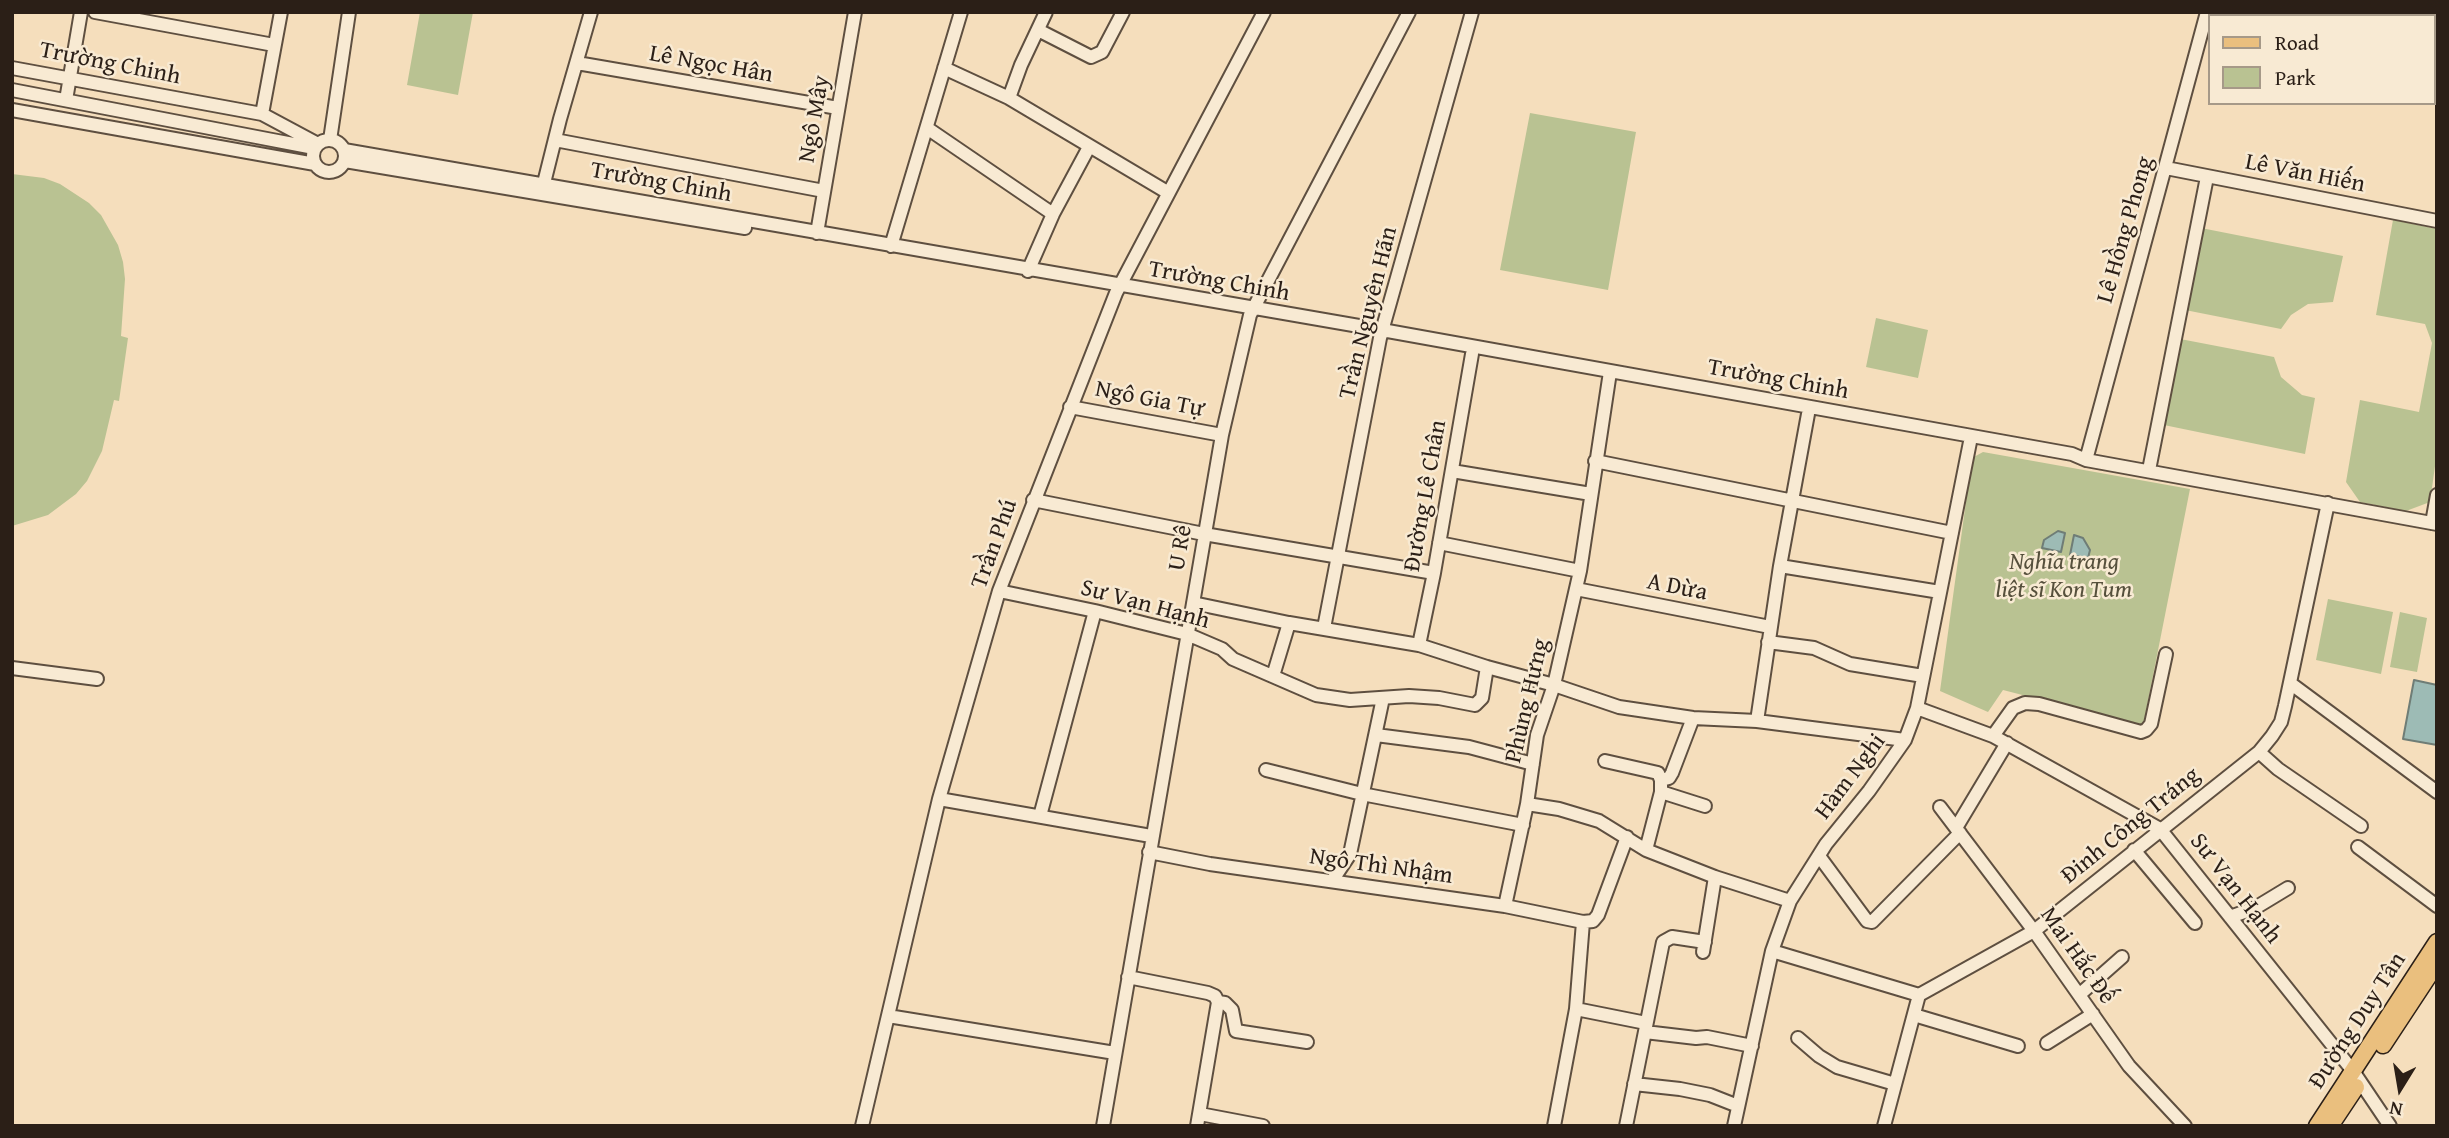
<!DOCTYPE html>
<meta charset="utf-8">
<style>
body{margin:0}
#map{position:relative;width:2449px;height:1138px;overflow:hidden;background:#f5debc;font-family:"Gentium Book Plus",serif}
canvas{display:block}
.frame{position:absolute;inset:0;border:14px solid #2b1f17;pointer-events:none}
.legend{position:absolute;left:2208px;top:14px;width:228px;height:91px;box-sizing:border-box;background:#f8ead3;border:2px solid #a69988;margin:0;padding:9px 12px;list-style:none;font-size:21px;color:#2b1f17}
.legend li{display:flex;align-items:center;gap:14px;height:35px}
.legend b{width:35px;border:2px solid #a69988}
.north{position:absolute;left:2365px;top:1054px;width:70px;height:70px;-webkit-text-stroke:5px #f8ead3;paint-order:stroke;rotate:191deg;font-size:19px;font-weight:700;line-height:28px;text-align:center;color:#2b1f17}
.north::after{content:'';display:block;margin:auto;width:24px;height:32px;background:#2b1f17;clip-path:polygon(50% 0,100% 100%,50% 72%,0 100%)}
</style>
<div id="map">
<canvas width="2449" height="1138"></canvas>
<div class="frame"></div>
<ul class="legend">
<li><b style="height:9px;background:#eabf7e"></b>Road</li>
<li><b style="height:19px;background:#b9c292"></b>Park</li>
</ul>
<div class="north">N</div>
</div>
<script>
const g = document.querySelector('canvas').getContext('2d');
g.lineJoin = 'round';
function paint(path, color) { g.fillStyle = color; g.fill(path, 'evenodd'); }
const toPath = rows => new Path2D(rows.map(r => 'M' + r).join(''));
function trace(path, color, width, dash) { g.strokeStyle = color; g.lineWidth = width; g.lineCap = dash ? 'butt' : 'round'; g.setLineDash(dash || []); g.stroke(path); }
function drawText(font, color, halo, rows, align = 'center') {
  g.font = font + ' "Gentium Book Plus",serif'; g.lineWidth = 5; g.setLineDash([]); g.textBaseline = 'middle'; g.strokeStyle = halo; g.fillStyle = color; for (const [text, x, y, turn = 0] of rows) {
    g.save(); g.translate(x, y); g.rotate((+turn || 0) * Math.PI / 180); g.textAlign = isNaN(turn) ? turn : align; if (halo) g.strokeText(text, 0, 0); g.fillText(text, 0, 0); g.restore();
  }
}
const green = toPath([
 [420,12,473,12,458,95,407,85],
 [1530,113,1636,132,1608,290,1500,270],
 [12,174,44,178,60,184,89,203,101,215,118,245,123,262,125,279,121,336,128,338,119,401,114,400,102,451,87,481,76,494,48,515,12,526],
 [2393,220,2437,229,2437,452,2430,502,2406,511,2360,502,2346,482,2360,400,2419,412,2432,343,2425,324,2376,315],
 [2196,227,2343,256,2333,302,2308,304,2291,315,2281,329,2180,309],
 [1876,318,1928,330,1918,378,1866,367],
 [2175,338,2274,357,2281,377,2302,395,2315,398,2305,454,2159,424],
 [1983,452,2190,489,2143,726,2003,690,1988,712,1940,691,1972,458],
 [2328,599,2393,612,2381,674,2316,660],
 [2400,612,2427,618,2417,672,2390,667]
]);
const water = toPath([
 [2058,531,2065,533,2061,552,2042,548,2044,540,2058,531],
 [2074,535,2083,538,2090,550,2088,558,2070,555,2074,535],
 [2414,680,2437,685,2437,745,2403,739,2414,680]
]);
const minor = toPath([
 [95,12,274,45],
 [1038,30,1091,57,1102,52,1123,12],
 [577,63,838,108],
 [12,68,262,114,318,144],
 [944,68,1009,98,1167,192],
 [12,90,314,148],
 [1009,98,1021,65,1046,12],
 [66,100,81,12],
 [12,110,315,164],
 [262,114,281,12],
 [927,128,1053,214],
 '313 156a16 16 0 1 1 32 0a16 16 0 1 1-32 0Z',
 [330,140,349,12],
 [555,140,824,191],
 [344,150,1382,330,2072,454,2086,460,2437,524],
 [345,161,745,228],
 [2166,168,2437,221],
 [542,191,560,119,591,12],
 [817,233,855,12],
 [891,246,961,12],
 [1028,271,1053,214,1089,147],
 [1610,372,1580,571,1554,685,1537,735,1527,804,1559,809,1599,821,1646,850,1715,877,1790,901],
 [1070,407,1222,435],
 [2086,460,2207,12],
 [1595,461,1952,533],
 [2149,470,2207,177],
 [1452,471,1591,494],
 [1033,500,1204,534,1434,573],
 [2432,523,2437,495],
 [1439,543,1580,571],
 [1780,566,1940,592],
 [1576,589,1770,627],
 [999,591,1095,611,1187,634,1222,649,1233,659,1316,695,1350,700,1409,696,1439,698,1475,705,1482,698,1487,667],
 [1193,603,1289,623],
 [1324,628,1380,338,1472,12],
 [1768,642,1814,648,1850,664,1923,676],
 [1419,645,1434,573,1472,354],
 [12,668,97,679],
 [1273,676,1289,623,1419,645,1487,667,1554,685,1619,707,1693,718,1757,721,1905,740],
 [2290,683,2437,792],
 [1917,708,1993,736,2160,829,2353,1071,2390,1126],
 [1757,721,1780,566,1808,414],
 [1376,735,1469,747,1533,764],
 [1993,736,2013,708,2025,703,2039,704,2141,732,2146,730,2151,724,2166,654],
 [2259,752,2278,769,2361,826],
 [1605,761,1658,773,1661,780,1661,792,1646,850],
 [1266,770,1362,794,1523,825],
 [1661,780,1669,778,1672,773,1693,718],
 [1661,792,1705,806],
 [939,799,1151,836],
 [1940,807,2034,931,2129,1066,2185,1126],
 [1040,816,1095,611],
 [1956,828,2007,743],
 [2358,847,2437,906],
 [2134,850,2195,923],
 [1149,852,1210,864,1505,906,1527,804],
 [1819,856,1867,921,1872,922,1960,833],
 [1332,881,1350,854,1383,698],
 [1505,906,1583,922,1593,921,1598,915,1627,837],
 [2230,917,2255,908,2288,888],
 [1583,922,1576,1009,1646,1023],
 [1772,951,1919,995],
 [1703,952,1715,877],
 [1128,977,1208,993,1215,996,1218,1002,1197,1126],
 [2079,995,2122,957],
 [1218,1002,1225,1003,1232,1010,1236,1031,1307,1042],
 [1914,1015,2018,1046],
 [888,1016,1115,1053],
 [1645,1032,1696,1038,1707,1037,1752,1046],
 [1798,1038,1819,1056,1837,1067,1895,1084],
 [2047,1043,2093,1014],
 [1634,1084,1680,1089,1710,1095,1738,1106],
 [1200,1114,1263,1126],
 [862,1126,939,799,999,591,1116,293,1264,12],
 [1103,1126,1222,435,1250,315,1409,12],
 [1554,1126,1576,1009],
 [1626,1126,1663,942,1672,937,1705,942],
 [1734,1126,1772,951,1790,901,1826,844,1869,791,1905,740,1917,708,1970,442],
 [1884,1126,1919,995,2034,931,2259,752,2272,736,2281,722,2285,706,2328,503]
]);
const major = toPath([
 [2383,1045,2437,963],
 [2317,1126,2437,942],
 [2330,1126,2356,1087]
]);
const streetNames = [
 ["Trường Chinh",110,64,11],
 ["Lê Ngọc Hân",711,65,10],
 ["Ngô Mây",815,119,-80],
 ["Lê Văn Hiến",2305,174,11],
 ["Trường Chinh",661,183,10],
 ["Lê Hồng Phong",2126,230,-74],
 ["Trường Chinh",1219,282,10],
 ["Trần Nguyên Hãn",1369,313,-76],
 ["Trường Chinh",1778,380,10],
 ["Ngô Gia Tự",1150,400,11],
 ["Đường Lê Chân",1426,496,-80],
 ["Trần Phú",995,544,-70],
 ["U Rê",1181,548,-80],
 ["A Dừa",1677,588,11],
 ["Sư Vạn Hạnh",1145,605,15],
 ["Phùng Hưng",1528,701,-77],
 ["Hàm Nghi",1851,777,-53],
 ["Đinh Công Tráng",2131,826,-39],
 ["Ngô Thì Nhậm",1381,867,8],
 ["Sư Vạn Hạnh",2235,889,52],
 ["Mai Hắc Đế",2077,956,55],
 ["Đường Duy Tân",2358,1021,-57]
];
const parkNames = [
 ["Nghĩa trang",2064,563],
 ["liệt sĩ Kon Tum",2064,591]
];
paint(green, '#b9c292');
paint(water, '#9dbbb5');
trace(water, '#6f7d76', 2);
trace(minor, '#5e4f40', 16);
trace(major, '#2b1f17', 19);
trace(minor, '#f8ead3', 12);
trace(major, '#eabf7e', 16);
drawText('24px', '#2b1f17', '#f8ead3', streetNames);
drawText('italic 24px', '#56503c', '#f8ead3', parkNames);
</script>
